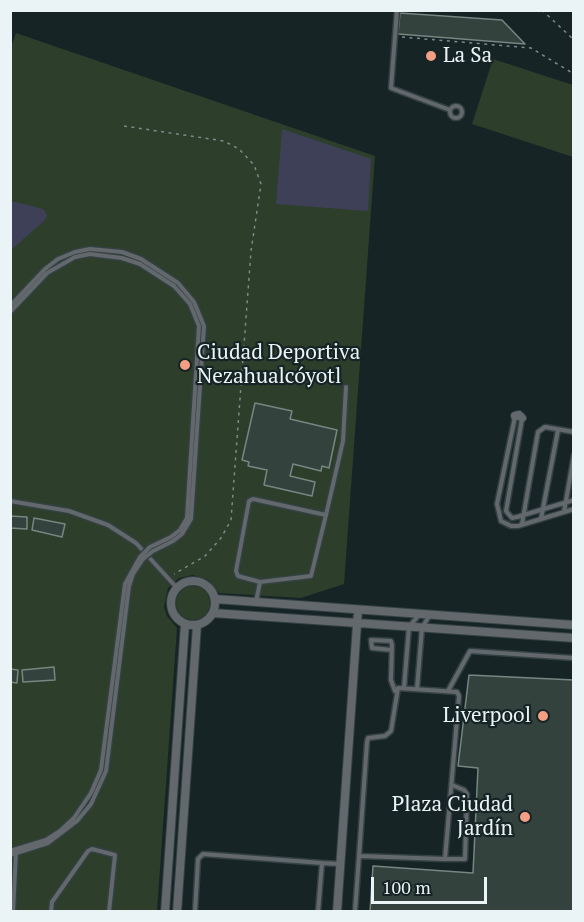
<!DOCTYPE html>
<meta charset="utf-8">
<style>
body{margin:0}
#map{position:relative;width:584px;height:922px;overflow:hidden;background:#162426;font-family:"PT Serif",serif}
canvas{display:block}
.frame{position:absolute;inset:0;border:12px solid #eaf3f5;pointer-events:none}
.scale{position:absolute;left:371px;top:877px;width:116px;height:27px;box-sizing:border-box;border:3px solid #eaf3f5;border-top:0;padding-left:8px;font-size:18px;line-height:21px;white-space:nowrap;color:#eaf3f5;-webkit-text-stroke:4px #162426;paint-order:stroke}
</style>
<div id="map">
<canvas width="584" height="922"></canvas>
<div class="frame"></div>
<div class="scale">100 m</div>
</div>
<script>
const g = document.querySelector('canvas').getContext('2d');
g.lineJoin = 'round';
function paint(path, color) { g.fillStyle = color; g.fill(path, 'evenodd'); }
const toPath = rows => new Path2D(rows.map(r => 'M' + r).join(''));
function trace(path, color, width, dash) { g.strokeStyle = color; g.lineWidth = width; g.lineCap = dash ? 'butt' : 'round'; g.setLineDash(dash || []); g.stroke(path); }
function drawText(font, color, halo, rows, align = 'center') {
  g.font = font + ' "PT Serif",serif'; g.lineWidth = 4.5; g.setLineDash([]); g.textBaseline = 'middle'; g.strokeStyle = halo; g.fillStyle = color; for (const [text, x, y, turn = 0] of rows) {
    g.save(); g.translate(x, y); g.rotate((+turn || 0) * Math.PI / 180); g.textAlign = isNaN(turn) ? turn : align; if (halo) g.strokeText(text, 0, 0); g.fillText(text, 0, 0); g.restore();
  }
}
const green = toPath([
 [16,33,375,156,344,584,301,598,219,593,208,580,193,575,179,578,168,588,164,607,167,616,177,628,157,911,11,911,10,50],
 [493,59,573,85,573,157,472,124],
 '176 603a17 17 0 1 1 34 0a17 17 0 1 1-34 0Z'
]);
const water = toPath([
 [282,129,371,159,368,211,276,204],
 [11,201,43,209,47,215,45,220,11,250]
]);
const building = toPath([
 [400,13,502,20,525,44,398,34,400,13],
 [255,403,292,411,290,419,337,430,329,468,322,466,321,471,293,464,290,476,315,482,312,496,264,485,267,470,248,466,249,462,242,460,255,403],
 [10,516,27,517,27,529,10,528,10,516],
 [34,518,65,524,62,537,32,530,34,518],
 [54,667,55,680,23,682,22,670,54,667],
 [10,669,18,670,17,683,10,682,10,669],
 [469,675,574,680,574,912,370,912,373,866,473,873,478,768,458,766,469,675]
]);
const path = toPath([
 [542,10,574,40],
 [402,37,531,48,574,74],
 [124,126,224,141,239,149,254,165,261,184,251,251,231,520,221,538,205,556,174,574]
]);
const service = toPath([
 [397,10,391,88,450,110],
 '450 112a6 6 0 1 1 12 0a6 6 0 1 1-12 0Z',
 [10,306,45,269,58,259,75,252,90,249,122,252,141,259,178,283,194,302,204,326,191,519,182,534,173,541],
 [10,312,47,273,75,257,90,254,122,258,140,264,174,286,190,304,199,326,187,518,180,530,171,537],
 [515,417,497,504,501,521,511,526,518,526,574,509],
 [522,419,506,511,512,518,517,517,574,500],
 [10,501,69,511,108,525,136,543,177,588],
 [564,512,574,455],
 [541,519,558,430],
 [522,524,538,432,545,427,574,432],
 [260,582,311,576,326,515],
 [256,602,260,582,238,576,236,571,249,501,253,499,326,515,343,441,346,387],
 [392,650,372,648,371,640,391,641,392,645,391,680,395,691],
 [404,688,409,627,418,616],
 [417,689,422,628,429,616],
 [448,691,470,651,574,658],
 [10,851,46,840,60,831,74,818,91,793,101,770,125,584],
 [10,855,48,843,77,821,91,804,106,771,129,586],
 [445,859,465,859,467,794,464,790,452,785],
 [322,863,340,864],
 [13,912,16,852],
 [51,912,52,902,88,851,92,849,115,855,109,912],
 [195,912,198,859,203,854,322,863,318,912],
 [355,912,359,856,367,742,368,738,385,736,391,731,398,688,457,692,459,696,445,859,359,856]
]);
const minor = toPath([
 [515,416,519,415,522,418],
 '171 603a22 22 0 1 1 44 0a22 22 0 1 1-44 0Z',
 [215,599,574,625],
 [213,613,574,638],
 [165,912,185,624],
 [177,912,197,625],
 [337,912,358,610]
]);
const serviceBridge = toPath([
 [125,584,140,557,150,547,171,537],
 [129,586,133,574,143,559,153,551,173,541]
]);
const markers = [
 [431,56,6,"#f39f83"],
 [185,365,6,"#f39f83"],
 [543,716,6,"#f39f83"],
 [525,817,6,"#f39f83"]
];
const poiNames = [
 ["La Sa",443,56],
 ["Ciudad Deportiva",197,353],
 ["Nezahualcóyotl",197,377],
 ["Liverpool",531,716,"right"],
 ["Plaza Ciudad",513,805,"right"],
 ["Jardín",513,829,"right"]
];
paint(green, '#2d3e2b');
paint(water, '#3e4058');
paint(building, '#34423e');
trace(building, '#768681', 1.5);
trace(service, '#344143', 7);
trace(minor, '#344143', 10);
trace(path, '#7e8a8c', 1.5, [3, 4.5]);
trace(service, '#63686c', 4);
trace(minor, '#63686c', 8);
trace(serviceBridge, '#344143', 7, []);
trace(serviceBridge, '#63686c', 4);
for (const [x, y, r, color] of markers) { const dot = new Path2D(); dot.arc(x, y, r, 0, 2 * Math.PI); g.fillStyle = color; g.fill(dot); trace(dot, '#162426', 2); }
drawText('21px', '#eaf3f5', '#162426', poiNames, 'left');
</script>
